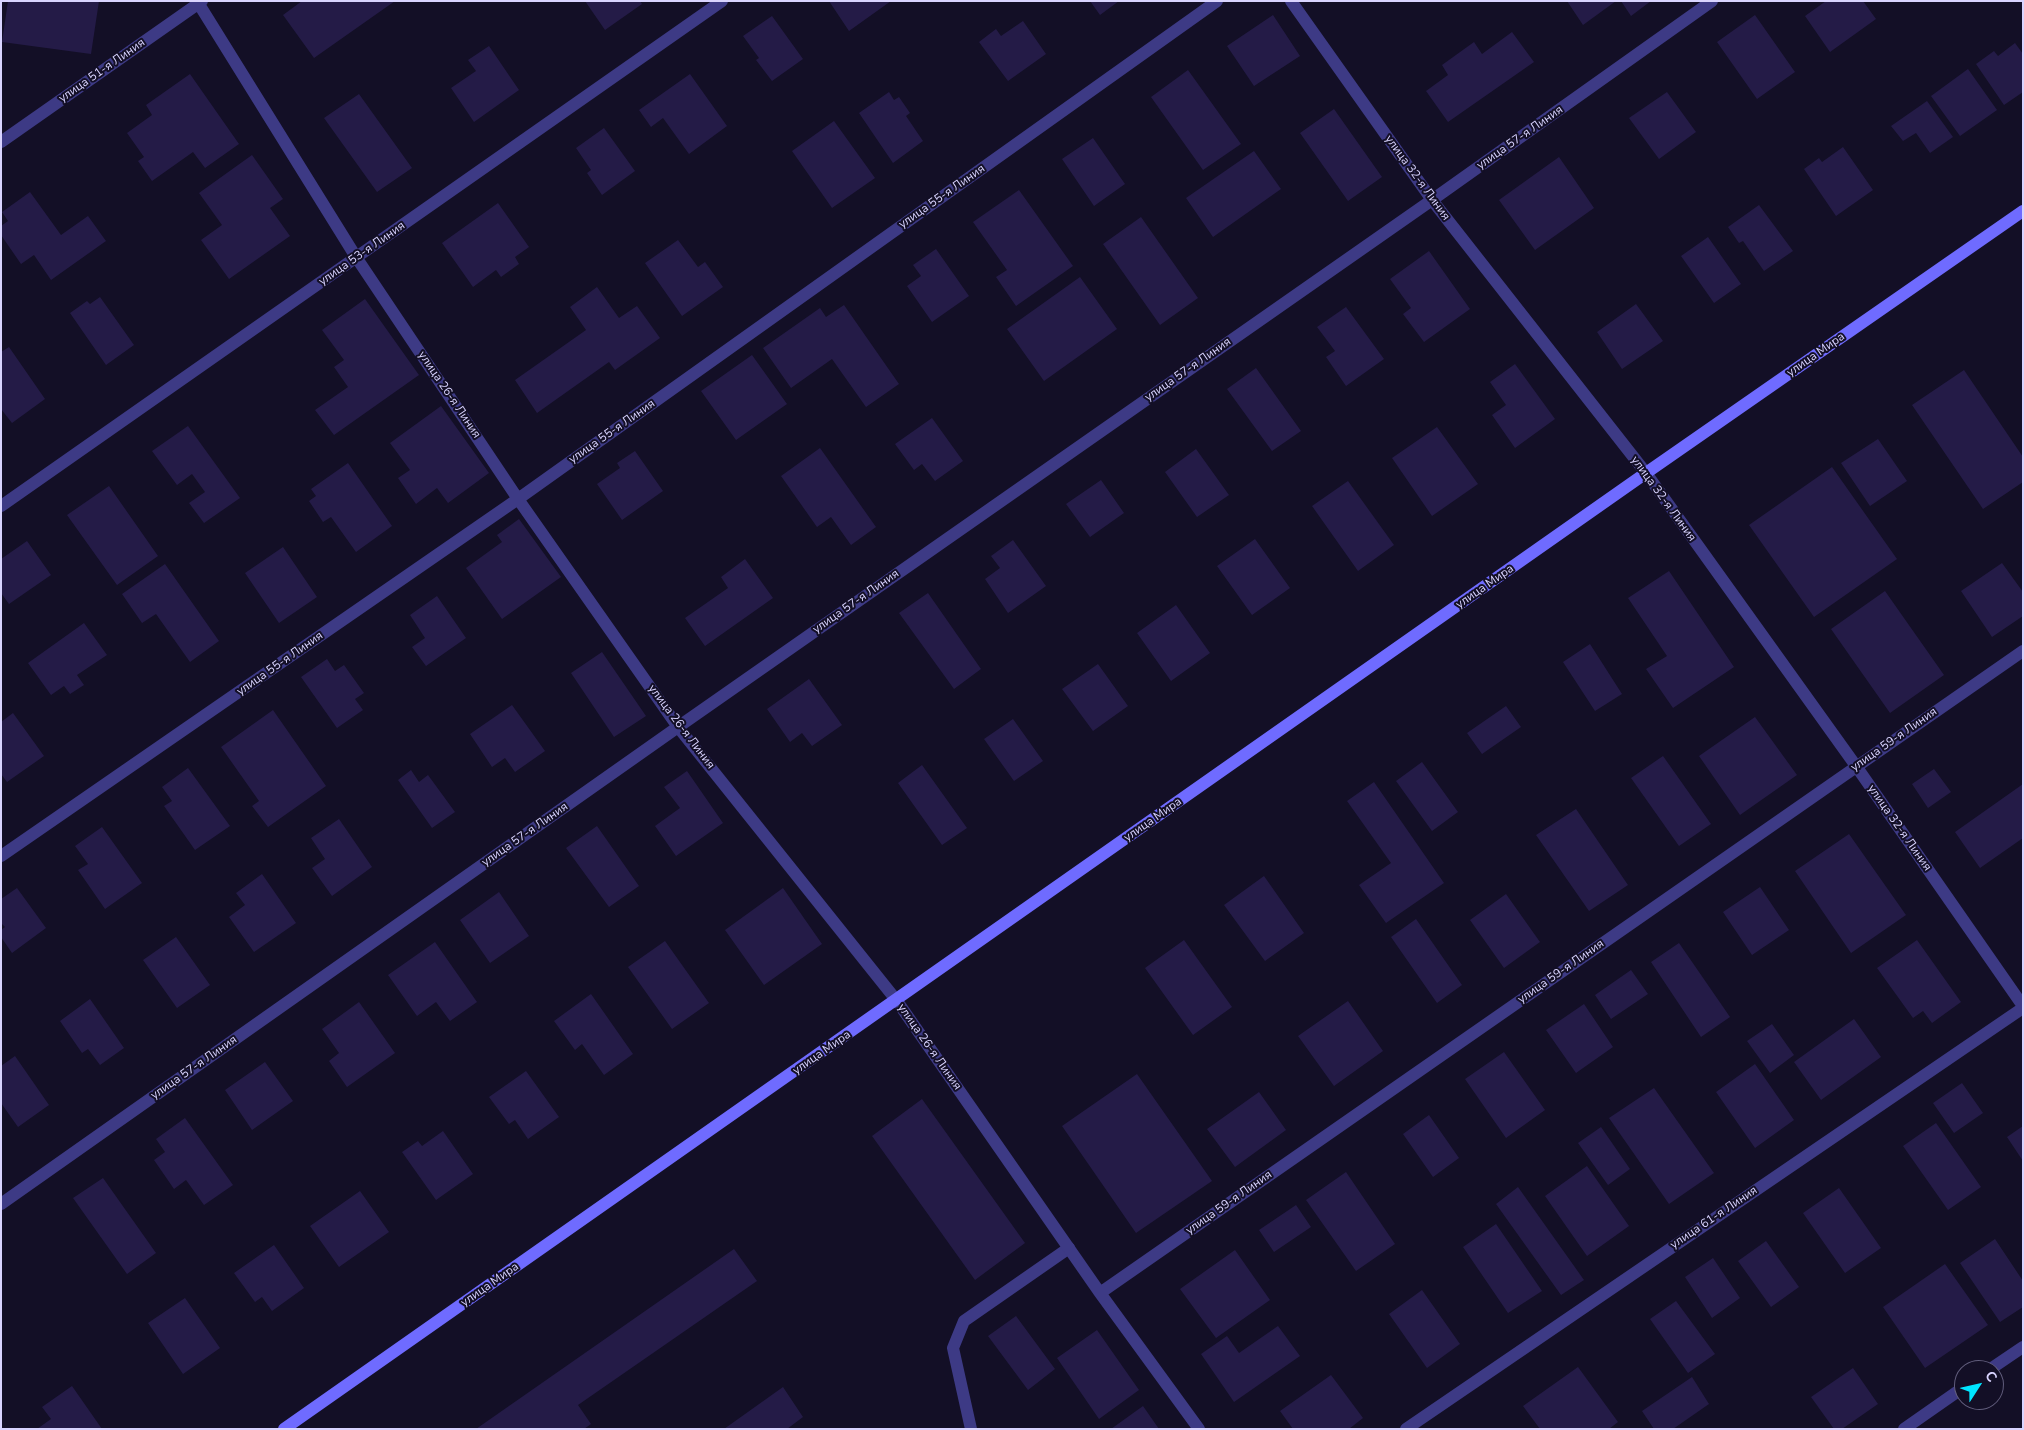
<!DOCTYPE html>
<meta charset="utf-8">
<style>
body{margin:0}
#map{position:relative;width:2024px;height:1430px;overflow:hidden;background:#130f26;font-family:"Nunito Sans",sans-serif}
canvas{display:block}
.frame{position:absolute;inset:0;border:2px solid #d9d4ff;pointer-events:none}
.north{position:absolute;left:1954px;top:1360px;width:50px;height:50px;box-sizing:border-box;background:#130f26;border:1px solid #625e7d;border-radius:50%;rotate:55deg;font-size:14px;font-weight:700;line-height:20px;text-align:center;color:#d9d4ff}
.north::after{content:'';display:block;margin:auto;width:18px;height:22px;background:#00e5ff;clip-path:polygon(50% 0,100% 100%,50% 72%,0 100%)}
</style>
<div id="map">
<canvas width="2024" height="1430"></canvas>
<div class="frame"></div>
<div class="north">С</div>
</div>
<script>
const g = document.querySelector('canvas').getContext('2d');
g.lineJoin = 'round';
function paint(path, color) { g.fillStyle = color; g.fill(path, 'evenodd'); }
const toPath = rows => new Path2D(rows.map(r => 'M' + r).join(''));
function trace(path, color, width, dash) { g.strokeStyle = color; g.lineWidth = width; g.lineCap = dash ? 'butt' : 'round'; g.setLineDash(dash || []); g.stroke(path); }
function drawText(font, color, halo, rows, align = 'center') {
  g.font = font + ' "Nunito Sans",sans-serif'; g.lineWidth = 4; g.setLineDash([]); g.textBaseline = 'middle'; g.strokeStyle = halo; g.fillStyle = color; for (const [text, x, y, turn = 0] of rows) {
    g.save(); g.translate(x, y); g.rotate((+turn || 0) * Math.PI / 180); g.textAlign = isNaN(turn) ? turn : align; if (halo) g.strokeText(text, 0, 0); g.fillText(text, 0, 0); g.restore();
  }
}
const building = toPath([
 [8,1,99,1,91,54,2,42],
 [302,1,395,1,314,58,283,15],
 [585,1,640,1,642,4,605,30],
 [829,1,891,1,849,31],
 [1090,1,1119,1,1100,15],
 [1567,1,1616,1,1583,25],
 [1621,1,1651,1,1631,16],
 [1826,1,1863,1,1876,19,1830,52,1805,16],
 [1273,15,1300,56,1254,86,1227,46],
 [1755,15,1795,72,1757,99,1717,42],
 [772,16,803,59,772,81,756,60,759,58,743,36],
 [1023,21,1046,54,1008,81,979,42,996,29,1001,36],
 [1512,32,1534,62,1448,122,1426,91,1448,75,1442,65,1474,42,1482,54],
 [2015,43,2023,54,2023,92,2004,105,1976,64,1994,51,1998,56],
 [489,46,519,90,474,122,451,88,476,71,468,60],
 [1968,69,1997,110,1960,136,1931,96],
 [1188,70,1241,144,1203,170,1151,97],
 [190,74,239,144,205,168,193,152,152,181,138,161,144,157,127,133,152,115,146,105],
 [690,74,727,126,689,154,663,118,651,127,639,110],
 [889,92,894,100,899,97,910,113,906,116,923,141,893,163,859,113],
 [1667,92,1696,132,1659,159,1629,118],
 [359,94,412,168,377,192,324,118],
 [1927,101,1953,137,1930,153,1916,133,1903,141,1891,126],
 [1334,109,1382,177,1348,201,1300,133],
 [834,121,875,178,832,208,792,151],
 [604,128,635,171,602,195,587,173,591,170,576,148],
 [1093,138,1125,184,1094,206,1062,159],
 [1843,147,1873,190,1836,216,1804,169,1819,158,1822,162],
 [1254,151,1281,189,1213,237,1186,198],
 [252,155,283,199,270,208,290,236,229,279,201,240,222,225,199,193],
 [1559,157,1594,208,1535,250,1499,200],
 [1019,190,1073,266,1016,306,996,277,1007,270,973,222],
 [30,192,61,235,88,216,106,241,51,280,34,255,21,264,1,235,1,226,8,221,2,212],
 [498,203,529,247,515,257,519,264,501,277,496,270,473,287,442,243],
 [1759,205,1793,251,1764,271,1743,241,1739,243,1728,227],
 [1141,217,1198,298,1160,325,1103,244],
 [1708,237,1741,284,1714,303,1681,256],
 [678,240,698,267,705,262,723,287,682,316,645,263],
 [936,249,969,296,932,322,907,286,921,276,913,265],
 [1429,251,1470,309,1424,342,1403,314,1411,308,1390,279],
 [1080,277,1117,329,1044,381,1007,329],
 [597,287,619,318,637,306,660,338,615,370,609,362,537,413,515,380,586,330,570,307],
 [100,297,134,345,106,365,70,313,87,301,90,304],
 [365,299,419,375,334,435,315,410,348,387,334,367,344,360,322,330],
 [1636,304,1663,341,1622,369,1597,332],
 [844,305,899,384,866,407,832,359,791,388,763,348,820,308,826,317],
 [1346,307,1384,359,1346,386,1326,357,1335,351,1317,327],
 [9,347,45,399,12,423,1,409,1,352],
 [752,355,787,404,736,440,701,391],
 [1515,364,1555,419,1515,448,1492,415,1506,405,1490,382],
 [1256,368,1301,431,1272,451,1227,389],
 [1964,370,2023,457,2023,482,1983,509,1912,405],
 [441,406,489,473,448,503,437,488,416,504,398,478,410,470,390,443],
 [932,418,963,461,935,481,922,464,914,470,895,444],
 [188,426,240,498,204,523,189,503,205,492,192,474,177,485,152,451],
 [1437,427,1478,484,1432,516,1392,458],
 [1878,439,1907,481,1870,506,1841,463],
 [820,448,876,527,851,545,831,517,817,527,781,476],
 [1196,449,1229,495,1197,517,1165,472],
 [635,451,663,491,622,520,597,484,620,468,617,463],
 [348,463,392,526,356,552,331,517,323,522,309,501,316,496,311,489],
 [1832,467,1897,559,1814,617,1749,525],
 [1101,480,1124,513,1090,537,1066,504],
 [1348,481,1394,545,1358,571,1312,506],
 [109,486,158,556,117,585,67,515],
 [519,519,561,577,502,619,466,568,502,542,497,535],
 [1255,539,1290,588,1252,615,1217,566],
 [1013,540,1046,586,1008,613,985,579,1000,568,991,556],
 [27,541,51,575,9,604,1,593,1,559],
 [283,547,317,597,279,623,245,573],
 [745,559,773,598,705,646,685,618,728,588,721,577],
 [2002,563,2023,592,2023,616,1992,637,1961,591],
 [165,564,219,641,190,662,156,614,142,623,122,594],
 [1669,571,1734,667,1673,708,1646,669,1667,656,1628,598],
 [1885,591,1944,675,1890,713,1831,629],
 [928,593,981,669,954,689,899,613],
 [437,596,466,638,426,666,412,647,425,638,410,615],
 [1176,605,1210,653,1171,681,1137,633],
 [84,623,107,655,77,675,84,685,70,694,64,686,51,695,28,663],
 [1590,644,1622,694,1595,711,1563,662],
 [602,652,646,716,614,737,571,673],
 [327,659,335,671,344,665,364,693,355,699,363,710,337,728,301,677],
 [1098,664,1128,706,1093,731,1062,689],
 [809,679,842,725,812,746,802,733,790,742,767,709],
 [512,705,545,751,515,772,505,758,492,767,470,734],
 [1506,706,1521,727,1482,754,1467,733],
 [273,710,326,786,268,827,252,806,259,801,221,747],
 [13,713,44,756,7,782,1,774,1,722],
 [1755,717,1797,775,1740,815,1699,756],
 [1013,719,1043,761,1014,781,984,739],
 [1663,756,1711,824,1679,846,1631,778],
 [1422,762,1458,812,1432,831,1396,781],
 [922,765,967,828,942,845,898,783],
 [188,768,230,826,195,850,164,806,172,801,162,787],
 [1934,769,1951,792,1928,808,1912,784],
 [411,770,419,782,428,775,455,812,432,828,398,780],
 [687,771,723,823,676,856,655,826,680,808,664,787],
 [1374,782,1444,883,1386,923,1359,885,1391,863,1347,801],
 [2023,784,2023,838,1980,868,1955,832],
 [1576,809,1628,885,1589,911,1536,835],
 [339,819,372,867,332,896,312,868,325,859,311,838],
 [597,826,639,886,609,907,566,848],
 [102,827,142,883,105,909,78,870,88,864,75,846],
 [1849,834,1906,915,1851,953,1795,871],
 [262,874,296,923,254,952,229,917,245,905,236,893],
 [1264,876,1304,933,1265,961,1224,905],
 [1760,887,1789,930,1752,955,1723,912],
 [17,888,46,928,12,953,1,937,1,930,5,927,1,923,1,899],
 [783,888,822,944,764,985,725,930],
 [499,892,529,936,490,963,460,920],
 [1506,894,1540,942,1504,968,1470,920],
 [1416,919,1462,985,1437,1003,1391,937],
 [176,937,210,985,177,1008,143,960],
 [1184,940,1232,1007,1193,1035,1145,968],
 [1917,940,1961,1002,1932,1023,1923,1011,1913,1018,1877,968],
 [665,941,709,1003,672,1029,628,967],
 [435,942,477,1002,450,1021,436,1002,417,1016,388,975],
 [1679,943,1730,1017,1701,1037,1651,962],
 [1631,970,1648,994,1611,1019,1595,995],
 [591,994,633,1054,604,1075,582,1044,575,1050,554,1021],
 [90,999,124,1048,100,1065,88,1049,82,1053,60,1021],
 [1348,1001,1383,1051,1334,1086,1298,1036],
 [359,1002,395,1053,347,1087,329,1061,339,1053,322,1029],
 [1584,1004,1613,1047,1576,1073,1546,1030],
 [1854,1019,1881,1057,1821,1100,1794,1062],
 [1772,1024,1794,1055,1770,1073,1747,1041],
 [1504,1052,1545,1110,1506,1138,1465,1079],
 [15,1056,49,1105,18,1127,1,1103,1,1066],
 [265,1062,293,1101,252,1130,225,1090],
 [1755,1064,1794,1120,1755,1148,1716,1092],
 [526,1071,559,1117,528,1139,515,1120,509,1124,489,1097],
 [1137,1074,1212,1181,1136,1233,1062,1126],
 [1962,1083,1983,1113,1954,1133,1933,1103],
 [1654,1088,1714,1173,1669,1204,1609,1118],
 [1259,1092,1286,1130,1235,1167,1207,1129],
 [922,1099,1025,1243,975,1280,872,1136],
 [1429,1115,1459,1158,1433,1177,1403,1134],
 [185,1118,233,1185,204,1205,186,1180,174,1189,154,1160,165,1152,156,1139],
 [1936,1123,1981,1187,1948,1210,1903,1146],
 [2023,1126,2023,1161,2007,1137],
 [1601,1127,1630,1169,1608,1185,1578,1143],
 [443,1131,473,1174,436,1200,402,1152,418,1141,422,1146],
 [1587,1166,1629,1226,1587,1256,1545,1196],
 [1346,1172,1395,1244,1356,1271,1306,1200],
 [103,1178,156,1253,127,1274,73,1198],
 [1518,1187,1584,1280,1561,1295,1496,1204],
 [1839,1188,1881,1248,1845,1273,1803,1213],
 [360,1191,389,1232,339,1267,310,1226],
 [1296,1205,1311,1227,1274,1252,1259,1230],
 [1496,1224,1542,1291,1508,1313,1463,1247],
 [1995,1239,2023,1281,2023,1307,2000,1322,1960,1263],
 [1766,1241,1799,1287,1771,1307,1738,1261],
 [274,1245,304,1288,272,1311,262,1297,255,1302,234,1273],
 [734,1249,757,1281,578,1405,591,1424,584,1429,476,1429],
 [1235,1250,1270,1300,1216,1338,1180,1289],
 [1713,1258,1740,1298,1712,1318,1685,1277],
 [1945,1264,1988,1325,1925,1368,1883,1307],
 [1422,1290,1460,1344,1427,1368,1389,1314],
 [185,1298,220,1348,183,1374,148,1323],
 [1676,1301,1715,1354,1688,1373,1650,1319],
 [1016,1316,1055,1369,1028,1390,988,1336],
 [1278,1326,1300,1356,1234,1402,1201,1354,1227,1336,1239,1353],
 [1097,1330,1139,1390,1099,1419,1057,1358],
 [1578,1367,1618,1422,1609,1429,1540,1429,1523,1406],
 [1853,1368,1878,1404,1842,1429,1834,1429,1811,1397],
 [1331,1375,1363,1418,1349,1429,1293,1429,1280,1411],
 [1692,1377,1709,1404,1673,1429,1654,1429,1642,1411],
 [72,1386,102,1429,37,1429,51,1419,42,1407],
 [783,1387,803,1417,787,1429,724,1429],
 [1143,1406,1159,1429,1111,1429]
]);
const service = toPath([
 [971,1429,953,1348,964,1321,1069,1248]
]);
const minor = toPath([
 [197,1,356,257,518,499,678,727,897,1001,1100,1293,1199,1429],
 [1291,1,1432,200,1646,473,1856,766,2023,1006],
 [1,142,202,1],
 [1,506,722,1],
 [1,856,518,499,1217,1],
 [1,1204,678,727,1432,200,1712,1],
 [1100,1293,2023,651],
 [1989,1370,2023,1347],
 [1406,1429,2023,1008],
 [1904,1429,1964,1387]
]);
const secondary = toPath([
 [284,1429,1646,473,2023,211]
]);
const streetNames = [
 ["улица 51-я Линия",102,71,-35],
 ["улица 57-я Линия",1520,138,-35],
 ["улица 32-я Линия",1417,178,54],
 ["улица 55-я Линия",942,197,-35],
 ["улица 53-я Линия",362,254,-35],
 ["улица Мира",1816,355,-35],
 ["улица 57-я Линия",1188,370,-35],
 ["улица 26-я Линия",449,395,56],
 ["улица 55-я Линия",612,432,-35],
 ["улица 32-я Линия",1663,499,54],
 ["улица Мира",1485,587,-35],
 ["улица 57-я Линия",856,602,-35],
 ["улица 55-я Линия",280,664,-35],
 ["улица 26-я Линия",681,727,53],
 ["улица 59-я Линия",1894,740,-35],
 ["улица Мира",1153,820,-35],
 ["улица 32-я Линия",1899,828,55],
 ["улица 57-я Линия",525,835,-35],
 ["улица 59-я Линия",1561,972,-35],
 ["улица 26-я Линия",929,1047,55],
 ["улица Мира",822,1053,-35],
 ["улица 57-я Линия",194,1068,-35],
 ["улица 59-я Линия",1229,1203,-35],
 ["улица 61-я Линия",1714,1218,-34],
 ["улица Мира",490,1285,-35]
];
paint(building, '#241b47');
trace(service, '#3d3a85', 12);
trace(minor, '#3d3a85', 12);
trace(secondary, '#6f6bff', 12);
drawText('12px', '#d9d4ff', '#130f26', streetNames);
</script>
